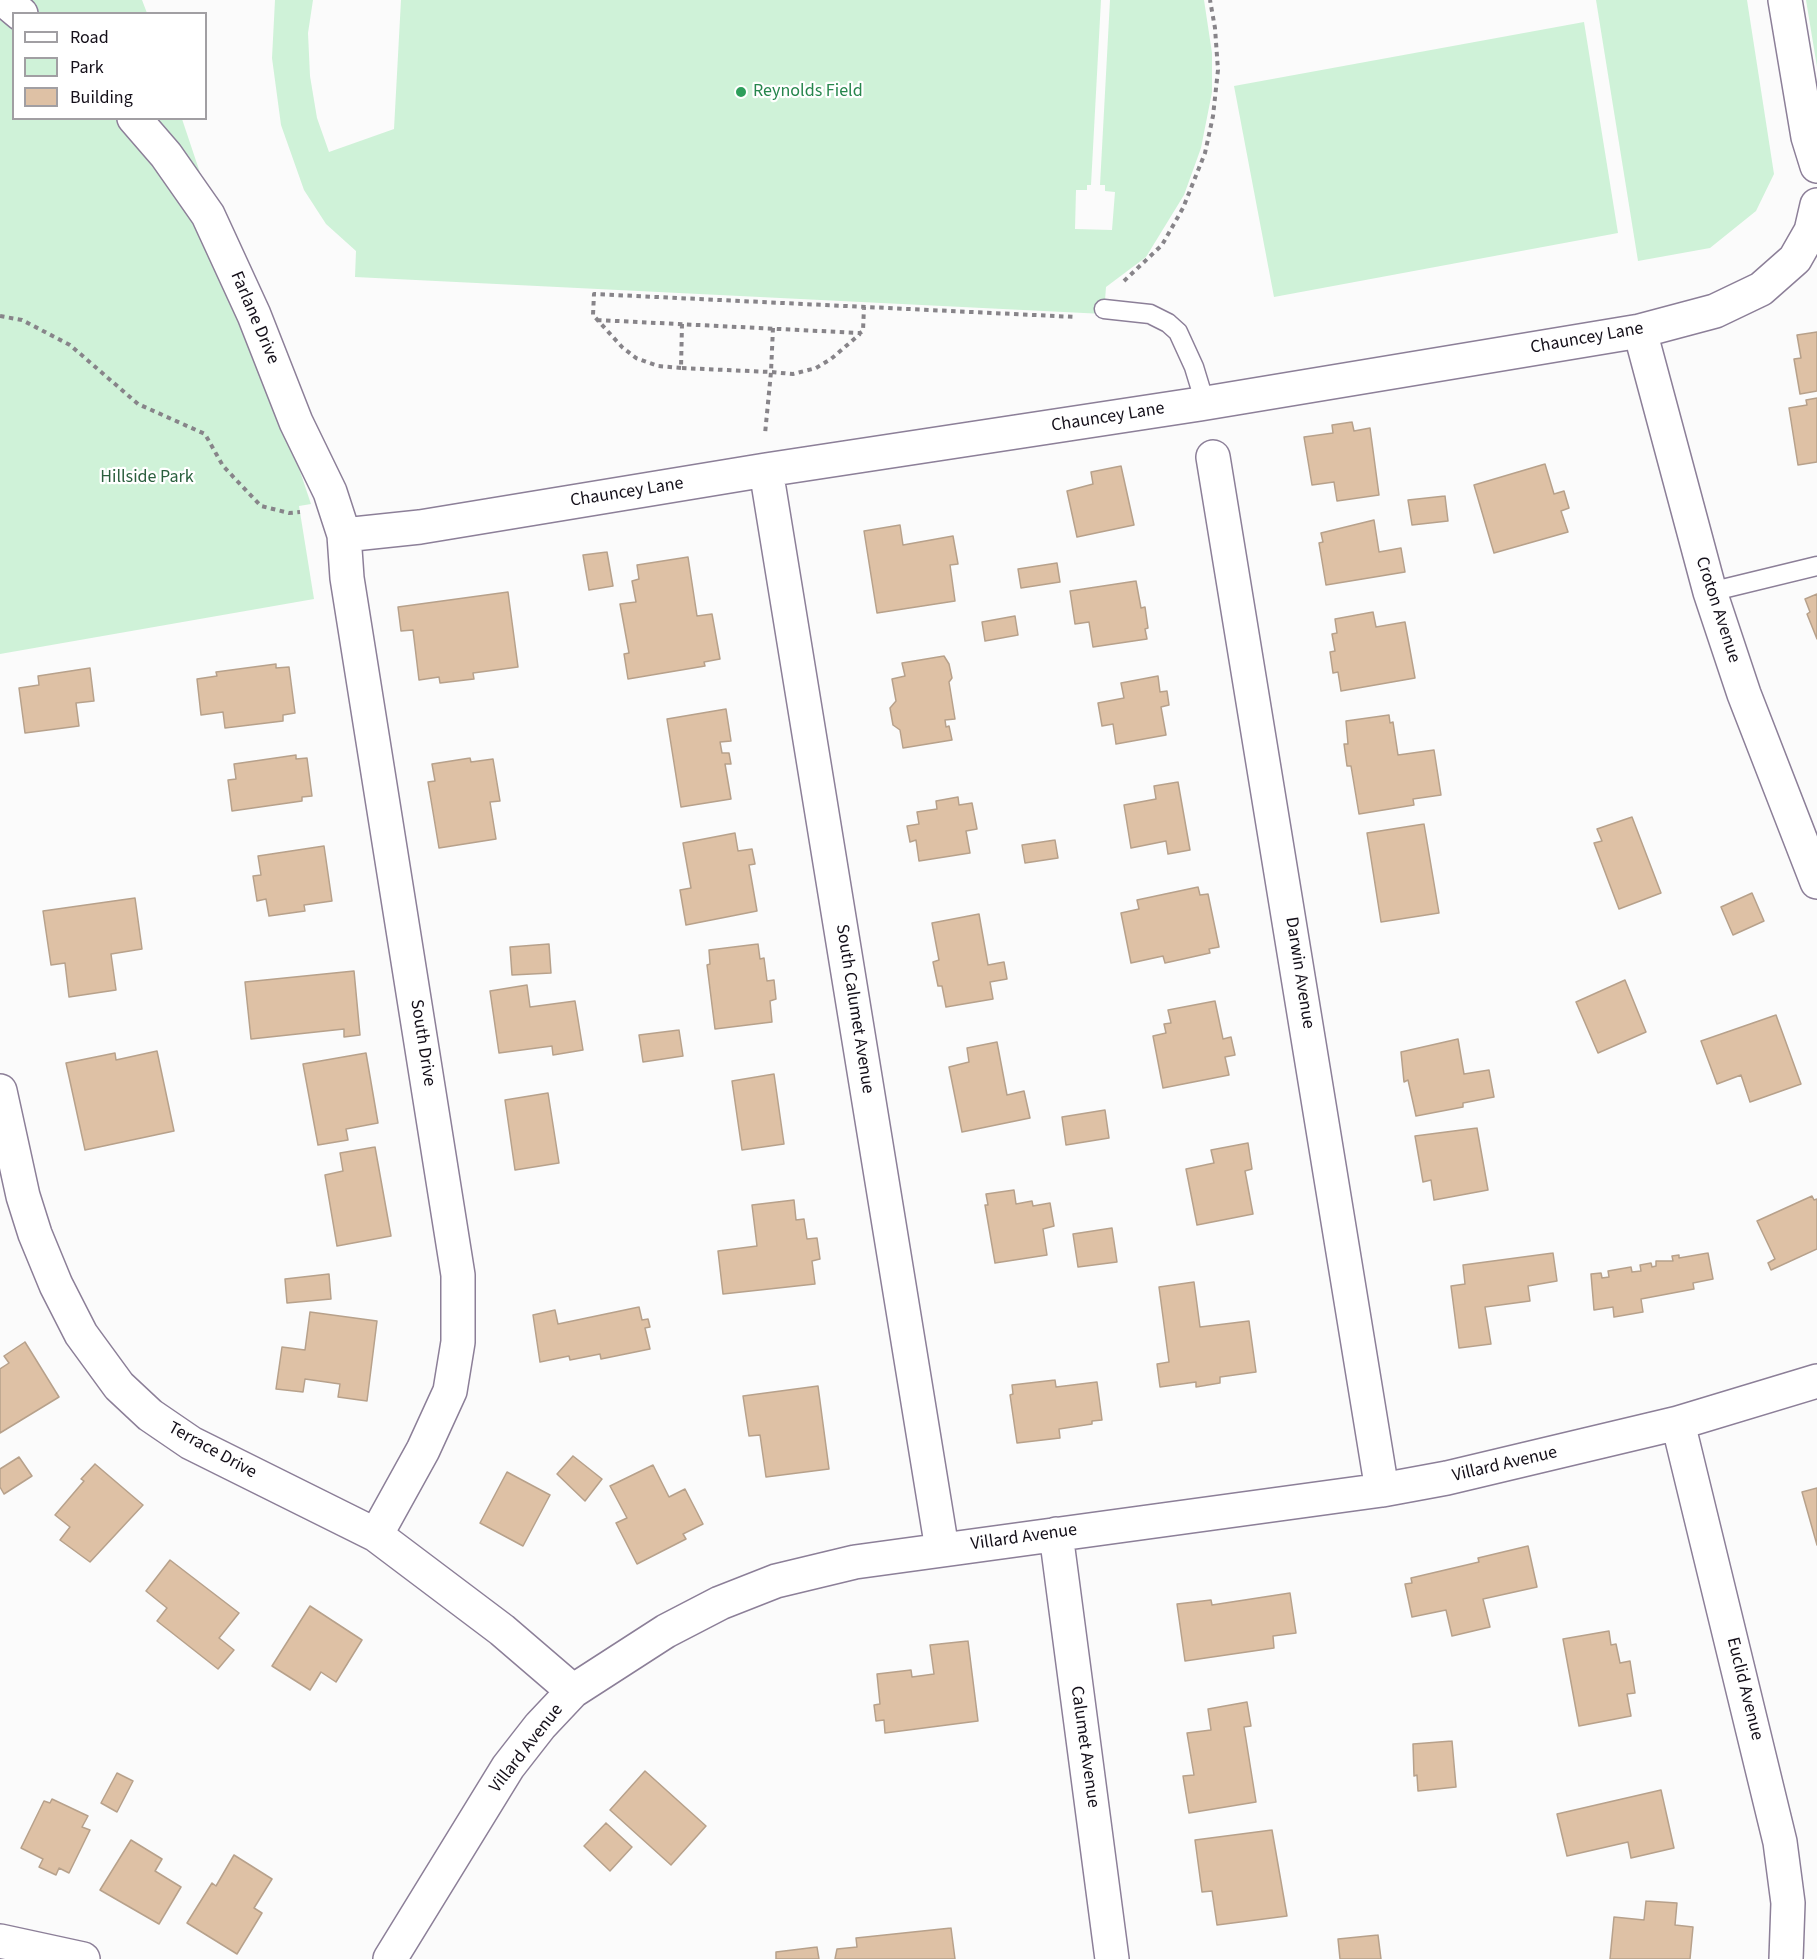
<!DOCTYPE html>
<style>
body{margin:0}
#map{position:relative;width:1817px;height:1959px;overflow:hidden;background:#fbfbfb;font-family:"Source Sans 3",sans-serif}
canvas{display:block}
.legend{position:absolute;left:12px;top:12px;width:195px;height:108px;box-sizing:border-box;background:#fff;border:2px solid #a19fa3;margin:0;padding:8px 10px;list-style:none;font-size:18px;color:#140f19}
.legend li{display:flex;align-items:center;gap:12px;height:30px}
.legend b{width:30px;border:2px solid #a19fa3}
</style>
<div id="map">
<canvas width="1817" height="1959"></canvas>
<ul class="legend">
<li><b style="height:8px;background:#fff"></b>Road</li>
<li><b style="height:16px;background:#cff2d8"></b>Park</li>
<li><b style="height:16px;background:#dec1a5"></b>Building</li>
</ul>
</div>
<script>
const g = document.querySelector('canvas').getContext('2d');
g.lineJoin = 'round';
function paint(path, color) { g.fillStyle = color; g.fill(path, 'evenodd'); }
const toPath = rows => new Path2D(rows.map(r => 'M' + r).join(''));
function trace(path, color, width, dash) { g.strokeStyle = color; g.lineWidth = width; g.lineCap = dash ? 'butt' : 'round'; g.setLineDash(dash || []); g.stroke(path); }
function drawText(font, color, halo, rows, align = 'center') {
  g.font = font + ' "Source Sans 3",sans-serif'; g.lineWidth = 4.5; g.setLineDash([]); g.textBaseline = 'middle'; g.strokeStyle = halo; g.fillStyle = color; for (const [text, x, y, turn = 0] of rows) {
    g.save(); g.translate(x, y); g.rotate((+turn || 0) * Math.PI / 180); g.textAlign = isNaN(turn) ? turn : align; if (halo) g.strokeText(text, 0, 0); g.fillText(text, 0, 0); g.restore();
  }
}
const green = toPath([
 [0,0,142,0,147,13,14,14,14,118,182,119,311,504,299,506,314,599,0,654],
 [275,0,313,0,308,33,310,76,317,118,329,152,394,129,401,0,1101,0,1091,185,1087,185,1087,190,1076,190,1075,229,1112,230,1115,192,1105,191,1105,185,1100,185,1110,0,1204,0,1212,53,1212,92,1201,148,1184,195,1146,257,1106,287,1104,314,355,277,356,251,326,224,304,190,281,125,272,58],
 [1596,0,1747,0,1774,174,1756,211,1710,248,1638,261],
 [1806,0,1817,0,1817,67],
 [1584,22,1618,233,1274,297,1234,86]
]);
const building = toPath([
 [1817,332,1817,391,1800,394,1794,359,1801,358,1797,335,1817,332],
 [1817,398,1817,462,1798,465,1789,408,1807,405,1806,400,1817,398],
 [1352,422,1354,431,1370,428,1379,495,1337,501,1334,482,1312,485,1304,437,1333,433,1332,425,1352,422],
 [1545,464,1554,494,1564,491,1569,508,1561,511,1568,532,1494,553,1474,485,1545,464],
 [1121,466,1134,525,1077,537,1067,491,1093,484,1091,472,1121,466],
 [1445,496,1448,521,1412,525,1408,500,1445,496],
 [1374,520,1379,552,1401,548,1405,572,1326,585,1319,543,1323,542,1321,533,1374,520],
 [900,525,903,545,953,536,958,564,950,565,955,601,877,613,864,531,900,525],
 [607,552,613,586,589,590,583,555,607,552],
 [688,557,697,616,712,614,720,659,704,662,705,666,628,679,624,654,629,653,620,604,636,602,632,581,639,579,637,565,688,557],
 [1057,563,1060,582,1021,588,1018,569,1057,563],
 [1136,581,1141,608,1145,607,1148,628,1145,629,1147,639,1093,647,1089,622,1075,624,1070,591,1136,581],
 [508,592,518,667,473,673,474,679,440,683,439,677,419,680,413,630,401,631,398,607,508,592],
 [1817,594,1817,639,1807,614,1810,612,1805,599,1817,594],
 [1373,612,1376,627,1405,622,1415,678,1341,691,1338,672,1333,673,1330,652,1335,651,1332,634,1337,633,1335,619,1373,612],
 [1015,616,1018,635,985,641,982,622,1015,616],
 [944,656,949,664,952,678,949,682,955,719,945,720,946,727,949,726,952,740,903,748,900,730,893,725,890,708,896,701,892,679,905,676,902,663,944,656],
 [276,664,276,668,289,667,295,713,283,715,283,721,225,728,223,712,201,715,197,679,217,676,216,672,276,664],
 [90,668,94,701,76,703,79,726,25,733,19,688,39,685,38,676,90,668],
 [1158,676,1160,692,1167,691,1169,705,1161,707,1166,735,1116,744,1113,724,1102,726,1098,703,1124,698,1121,683,1158,676],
 [726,709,731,741,720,742,722,753,729,753,731,764,725,764,731,799,681,807,667,719,726,709],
 [1389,715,1390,723,1393,722,1398,755,1434,750,1441,795,1413,799,1414,805,1359,814,1351,766,1347,766,1344,744,1348,744,1346,721,1389,715],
 [296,755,296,759,307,758,312,796,302,797,302,801,232,811,228,780,236,779,234,764,296,755],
 [470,758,471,762,493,759,500,801,490,802,496,839,439,848,428,782,435,781,432,764,470,758],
 [1178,782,1190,850,1168,854,1166,841,1131,848,1124,805,1156,799,1154,786,1178,782],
 [958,797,959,805,972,803,977,829,966,831,970,853,919,861,916,840,910,842,907,826,919,824,917,812,937,809,936,801,958,797],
 [1632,817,1661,893,1619,909,1594,843,1602,841,1597,829,1632,817],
 [1424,824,1439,913,1381,922,1367,833,1424,824],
 [735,833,738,851,752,849,755,864,749,865,757,911,686,925,680,890,691,888,683,843,735,833],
 [1055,840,1058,858,1025,863,1022,845,1055,840],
 [324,846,332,901,304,905,305,911,269,916,266,899,257,901,253,876,261,875,258,856,324,846],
 [1198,887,1200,895,1208,894,1219,947,1209,949,1210,953,1165,963,1163,956,1131,963,1121,913,1139,909,1137,900,1198,887],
 [1752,893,1764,921,1733,935,1721,907,1752,893],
 [135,898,142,949,111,954,116,990,69,997,65,963,51,965,43,911,135,898],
 [979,914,988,965,1004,962,1007,979,990,982,993,999,946,1007,942,986,938,986,933,962,939,960,932,923,979,914],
 [549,944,551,973,512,975,510,947,549,944],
 [758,944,760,959,764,958,767,981,774,980,776,999,770,1001,772,1022,715,1029,707,965,710,964,709,950,758,944],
 [354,971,360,1035,344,1037,344,1029,251,1039,245,982,354,971],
 [1625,980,1646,1032,1598,1053,1576,1002,1625,980],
 [527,985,530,1007,575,1001,583,1050,553,1055,552,1046,499,1053,490,991,527,985],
 [1215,1001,1223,1039,1231,1037,1235,1055,1225,1057,1229,1075,1163,1088,1153,1036,1166,1033,1164,1024,1171,1023,1168,1010,1215,1001],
 [1776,1015,1801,1084,1750,1102,1741,1075,1717,1084,1701,1041,1776,1015],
 [679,1030,683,1056,643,1062,639,1035,679,1030],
 [1458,1039,1464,1074,1489,1070,1494,1097,1463,1103,1463,1107,1416,1116,1408,1080,1404,1082,1401,1052,1458,1039],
 [997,1042,1007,1095,1024,1091,1030,1118,962,1132,949,1067,969,1062,967,1048,997,1042],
 [157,1051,174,1131,85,1150,66,1063,115,1053,116,1060,157,1051],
 [366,1053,378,1123,346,1129,348,1140,318,1145,303,1064,366,1053],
 [774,1074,784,1144,742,1150,732,1081,774,1074],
 [548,1093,559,1163,515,1170,505,1100,548,1093],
 [1105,1110,1109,1138,1066,1145,1062,1117,1105,1110],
 [1477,1128,1488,1190,1434,1200,1431,1180,1423,1182,1415,1136,1477,1128],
 [1248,1143,1252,1169,1245,1171,1253,1214,1197,1225,1186,1169,1214,1163,1211,1150,1248,1143],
 [375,1147,391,1236,337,1246,325,1175,343,1171,340,1153,375,1147],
 [1014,1190,1016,1204,1032,1201,1033,1206,1050,1203,1054,1226,1043,1229,1047,1255,995,1263,985,1205,988,1205,986,1194,1014,1190],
 [1812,1196,1814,1200,1817,1199,1817,1249,1771,1270,1768,1263,1775,1259,1757,1221,1812,1196],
 [794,1200,796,1220,804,1219,807,1239,817,1238,820,1259,812,1261,815,1284,723,1294,718,1251,757,1246,752,1205,794,1200],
 [1112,1228,1117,1262,1078,1267,1073,1234,1112,1228],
 [1553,1253,1557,1281,1528,1286,1530,1301,1485,1307,1491,1344,1459,1348,1451,1286,1465,1284,1463,1265,1553,1253],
 [1708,1253,1713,1279,1693,1283,1694,1289,1641,1299,1643,1312,1614,1317,1613,1307,1594,1310,1591,1274,1601,1273,1602,1278,1609,1277,1608,1271,1631,1267,1632,1272,1641,1271,1640,1265,1651,1263,1652,1267,1656,1266,1656,1261,1673,1261,1672,1256,1679,1255,1679,1258,1708,1253],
 [329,1274,331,1299,287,1303,285,1279,329,1274],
 [1194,1282,1200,1327,1249,1321,1256,1372,1220,1377,1220,1383,1196,1387,1196,1382,1160,1387,1157,1364,1169,1362,1159,1287,1194,1282],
 [639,1307,642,1320,648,1319,650,1327,645,1328,650,1349,601,1359,600,1354,570,1360,569,1356,540,1362,533,1315,555,1310,558,1324,639,1307],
 [310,1312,377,1321,367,1401,338,1397,340,1384,305,1379,303,1392,276,1389,282,1347,305,1350,310,1312],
 [25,1342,59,1397,0,1433,0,1369,9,1363,4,1356,25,1342],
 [1055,1380,1056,1387,1097,1382,1102,1420,1092,1421,1092,1424,1059,1429,1060,1438,1017,1443,1010,1395,1013,1394,1012,1385,1055,1380],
 [818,1386,829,1469,766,1477,760,1435,749,1436,743,1396,818,1386],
 [573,1456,602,1479,585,1501,557,1474,573,1456],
 [19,1457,32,1476,4,1494,0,1487,0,1469,19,1457],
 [95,1464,143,1505,90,1562,60,1540,70,1527,55,1515,84,1481,81,1479,95,1464],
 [653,1465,669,1497,685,1489,703,1524,683,1534,686,1539,637,1564,616,1523,627,1518,610,1486,653,1465],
 [507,1472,550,1495,523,1546,480,1523,507,1472],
 [1817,1488,1817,1545,1802,1492,1817,1488],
 [1528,1546,1537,1587,1483,1599,1490,1627,1452,1636,1446,1610,1412,1617,1405,1584,1412,1583,1411,1578,1479,1562,1478,1558,1528,1546],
 [170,1560,239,1613,219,1638,234,1650,218,1669,157,1621,167,1608,146,1591,170,1560],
 [1290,1593,1296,1633,1273,1636,1274,1648,1185,1661,1177,1604,1211,1600,1212,1605,1290,1593],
 [310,1606,362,1640,336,1682,321,1672,310,1690,272,1666,310,1606],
 [1609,1631,1611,1645,1616,1644,1620,1663,1630,1661,1635,1693,1627,1694,1631,1716,1579,1726,1563,1639,1609,1631],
 [968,1641,978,1721,885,1733,884,1720,876,1721,874,1705,880,1704,877,1674,911,1670,912,1677,934,1674,930,1645,968,1641],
 [1247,1702,1251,1726,1244,1727,1256,1802,1189,1813,1183,1776,1194,1775,1187,1733,1211,1730,1208,1709,1247,1702],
 [1452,1741,1456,1787,1418,1791,1417,1775,1414,1776,1413,1744,1452,1741],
 [645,1771,706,1826,671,1865,610,1810,645,1771],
 [117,1773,133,1781,117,1812,101,1803,117,1773],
 [1661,1790,1674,1848,1631,1858,1628,1842,1567,1856,1557,1814,1661,1790],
 [52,1799,88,1816,82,1827,90,1830,69,1873,59,1868,56,1875,39,1867,43,1859,21,1848,44,1801,50,1803,52,1799],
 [606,1823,632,1847,610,1871,584,1846,606,1823],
 [1272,1830,1287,1916,1217,1925,1212,1891,1202,1892,1195,1840,1272,1830],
 [131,1840,162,1859,155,1871,181,1887,159,1924,100,1890,131,1840],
 [234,1855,272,1879,254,1908,262,1913,237,1954,187,1923,212,1883,216,1886,234,1855],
 [1646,1901,1677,1903,1675,1925,1693,1927,1690,1959,1610,1959,1614,1917,1644,1920,1646,1901],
 [951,1928,955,1959,835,1959,837,1949,857,1947,856,1938,951,1928],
 [1378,1935,1381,1959,1340,1959,1338,1939,1378,1935],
 [817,1947,819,1959,776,1959,776,1952,817,1947]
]);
const path = toPath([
 [1124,281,1162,245,1183,208,1205,153,1213,116,1218,70,1215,28,1210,0],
 [0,316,22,320,70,345,138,404,205,434,223,466,261,506,289,513,300,512],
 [597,320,860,333,863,331,864,307],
 [682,324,681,368,771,372,765,434],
 [773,328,771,372,793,374,816,368,831,359,860,334],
 [681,368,658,366,636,358,622,347,593,315,594,294,1076,317]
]);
const lane = toPath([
 [1104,309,1150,314,1168,323,1178,332,1194,367,1205,403],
 [1710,592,1817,566]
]);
const street = toPath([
 [4,0,21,14],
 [1785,0,1808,137,1817,166],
 [134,118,166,155,208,215,254,315,296,422,330,492,344,535,347,578,458,1275,458,1342,450,1391,423,1450,376,1535],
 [1640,331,1710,592,1744,694,1817,882],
 [1213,457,1382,1490],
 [766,470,942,1549],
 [344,535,420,527,766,470,1200,404,1640,331,1715,311,1761,289,1795,259,1811,231,1817,205],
 [0,1091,23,1196,35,1234,56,1285,81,1334,119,1386,150,1415,191,1443,376,1535,502,1630,573,1691],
 [1678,1423,1780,1842,1788,1903,1786,1959],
 [1056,1534,1112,1959],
 [0,1941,83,1959],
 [390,1959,508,1767,540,1726,573,1691,666,1631,720,1603,776,1581,855,1562,1382,1490,1447,1478,1678,1423,1817,1381]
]);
const markers = [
 [741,92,6,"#2e9e5b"]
];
const leisureNames = [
 ["Reynolds Field",753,92]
];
const streetNames = [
 ["Farlane Drive",254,318,67],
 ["Chauncey Lane",1587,339,-10],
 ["Chauncey Lane",1108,418,-9],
 ["Chauncey Lane",627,493,-9],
 ["Croton Avenue",1717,610,72],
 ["Darwin Avenue",1299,973,81],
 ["South Calumet Avenue",854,1009,81],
 ["South Drive",422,1043,81],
 ["Terrace Drive",212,1451,29],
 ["Villard Avenue",1505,1465,-13],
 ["Villard Avenue",1024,1538,-8],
 ["Euclid Avenue",1744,1689,76],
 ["Calumet Avenue",1084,1747,82],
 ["Villard Avenue",527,1749,-52]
];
const parkNames = [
 ["Hillside Park",147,478]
];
paint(green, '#cff2d8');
paint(building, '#dec1a5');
trace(building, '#b7a18b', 1.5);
trace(lane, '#8c7f98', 21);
trace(street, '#8c7f98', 36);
trace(path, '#878489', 4, [4.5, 4.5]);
trace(lane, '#fff', 18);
trace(street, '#fff', 33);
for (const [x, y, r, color] of markers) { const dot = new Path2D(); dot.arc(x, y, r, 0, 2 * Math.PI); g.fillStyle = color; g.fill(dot); trace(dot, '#fff', 2); }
drawText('18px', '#27864d', '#fff', leisureNames, 'left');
drawText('18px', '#140f19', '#fff', streetNames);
drawText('18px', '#2a5f3d', '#fff', parkNames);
</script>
